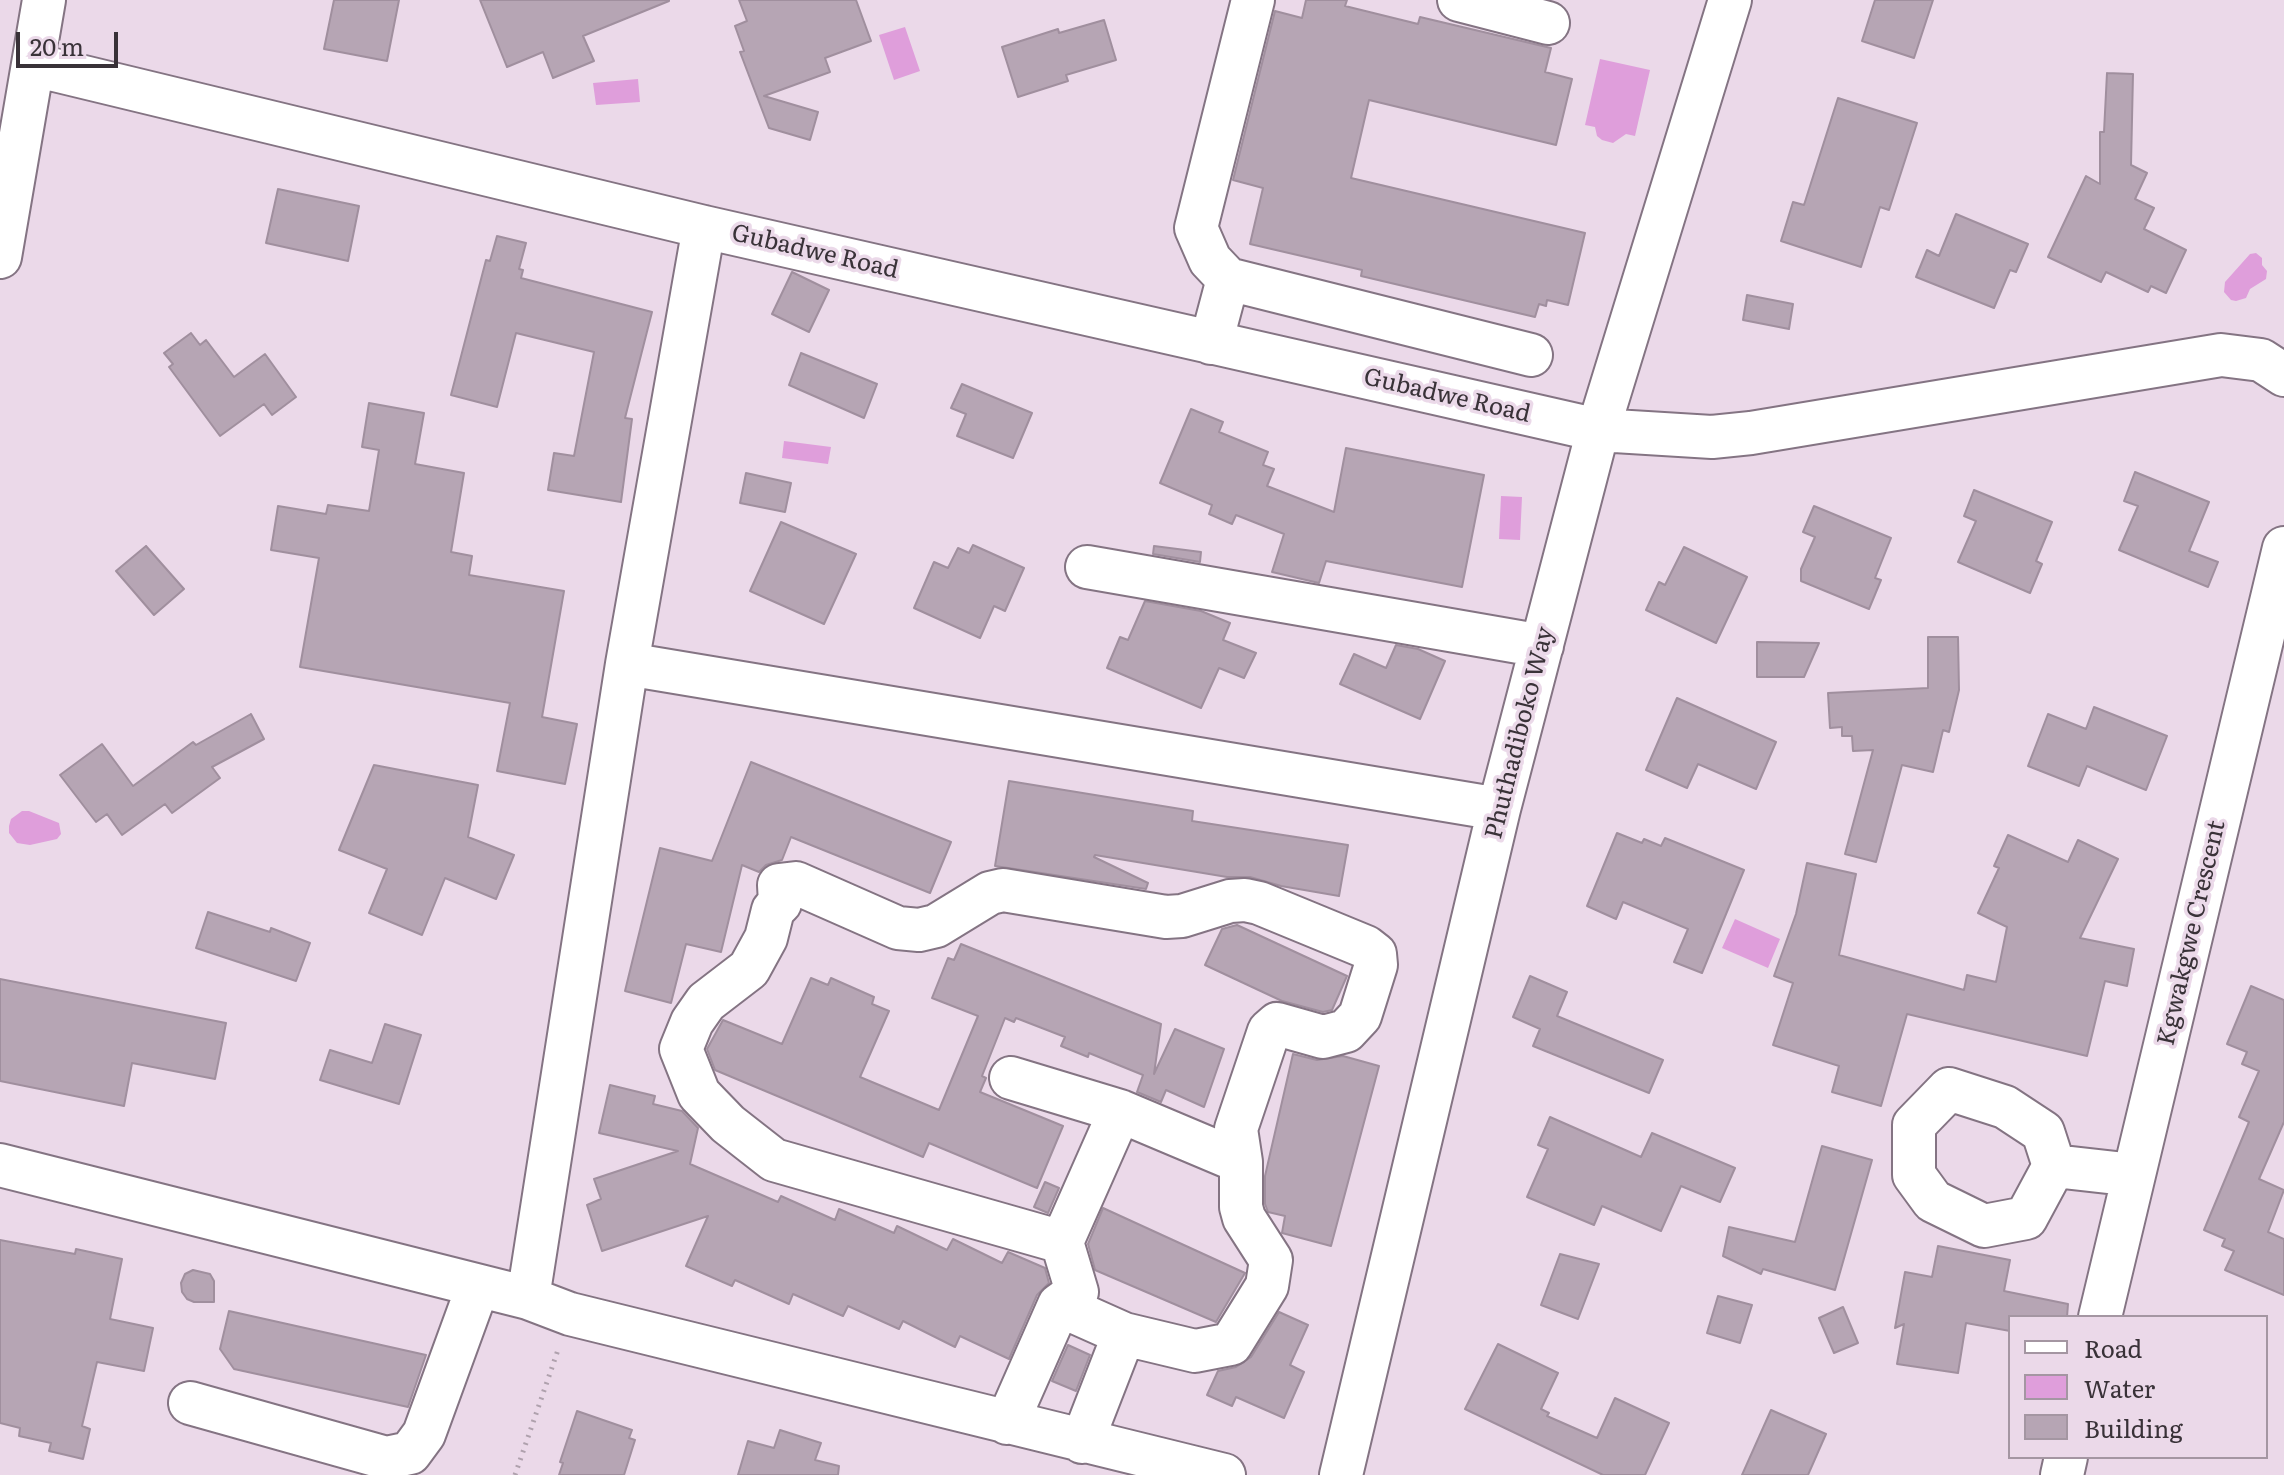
<!DOCTYPE html>
<style>
body{margin:0}
#map{position:relative;width:2284px;height:1475px;overflow:hidden;background:#ebd9e9;font-family:Literata,serif}
canvas{display:block}
.legend{position:absolute;left:2008px;top:1315px;width:260px;height:144px;box-sizing:border-box;background:#ebd9e9;border:2px solid #a496a2;margin:0;padding:10px 14px;list-style:none;font-size:24px;color:#393238}
.legend li{display:flex;align-items:center;gap:16px;height:40px}
.legend b{width:40px;border:2px solid #a496a2}
.scale{position:absolute;left:16px;top:32px;width:102px;height:36px;box-sizing:border-box;border:4px solid #393238;border-top:0;padding-left:10px;font-size:24px;line-height:28px;white-space:nowrap;color:#393238;-webkit-text-stroke:6px #ebd9e9;paint-order:stroke}
</style>
<div id="map">
<canvas width="2284" height="1475"></canvas>
<ul class="legend">
<li><b style="height:10px;background:#fff"></b>Road</li>
<li><b style="height:22px;background:#df9edb"></b>Water</li>
<li><b style="height:22px;background:#b6a5b4"></b>Building</li>
</ul>
<div class="scale">20 m</div>
</div>
<script>
const g = document.querySelector('canvas').getContext('2d');
g.lineJoin = 'round';
function paint(path, color) { g.fillStyle = color; g.fill(path, 'evenodd'); }
const toPath = rows => new Path2D(rows.map(r => 'M' + r).join(''));
function trace(path, color, width, dash) { g.strokeStyle = color; g.lineWidth = width; g.lineCap = dash ? 'butt' : 'round'; g.setLineDash(dash || []); g.stroke(path); }
function drawText(font, color, halo, rows, align = 'center') {
  g.font = font + ' Literata,serif'; g.lineWidth = 7; g.setLineDash([]); g.textBaseline = 'middle'; g.strokeStyle = halo; g.fillStyle = color; for (const [text, x, y, turn = 0] of rows) {
    g.save(); g.translate(x, y); g.rotate((+turn || 0) * Math.PI / 180); g.textAlign = isNaN(turn) ? turn : align; if (halo) g.strokeText(text, 0, 0); g.fillText(text, 0, 0); g.restore();
  }
}
const water = toPath([
 [905,27,920,71,894,80,879,35],
 [1600,59,1650,70,1635,136,1626,134,1613,143,1602,140,1597,136,1595,127,1585,125],
 [638,79,640,102,596,105,593,83],
 [2256,253,2262,258,2262,265,2267,271,2266,279,2250,289,2246,298,2236,301,2231,300,2224,292,2225,282,2250,254],
 [784,441,831,447,828,464,782,458],
 [1501,496,1522,497,1520,540,1499,539],
 [22,811,29,811,59,823,61,834,57,839,30,845,17,843,9,833,9,826,11,819],
 [1735,919,1780,939,1768,968,1722,948]
]);
const building = toPath([
 [334,0,399,0,387,61,324,49,334,0],
 [480,0,669,0,669,1,583,36,594,61,553,78,543,52,507,67,480,0],
 [739,0,856,0,871,41,825,58,830,72,764,96,818,112,810,140,769,128,740,52,744,51,735,26,747,21,739,0],
 [1306,0,1347,0,1345,6,1418,24,1420,17,1551,48,1545,72,1572,79,1556,145,1369,100,1351,178,1585,233,1568,305,1547,300,1546,306,1539,304,1535,317,1361,276,1362,270,1250,244,1263,188,1233,180,1275,11,1302,18,1306,0],
 [1875,0,1933,0,1914,58,1862,41,1875,0],
 [1104,20,1116,60,1066,75,1068,81,1018,97,1002,47,1058,29,1059,33,1104,20],
 [2107,73,2133,74,2131,165,2147,173,2135,199,2154,208,2144,229,2186,250,2166,293,2151,286,2148,292,2106,272,2101,282,2048,257,2086,176,2100,184,2100,132,2104,132,2107,73],
 [1838,98,1917,123,1889,210,1880,207,1861,267,1781,241,1793,202,1804,205,1838,98],
 [278,189,359,206,348,261,266,243,278,189],
 [1956,214,2028,244,2016,272,2010,270,1994,308,1916,277,1927,250,1939,256,1956,214],
 [497,236,526,243,519,269,523,270,521,278,652,312,625,418,632,419,621,502,548,490,554,453,574,456,594,352,516,333,497,407,451,395,486,260,490,261,497,236],
 [792,272,829,290,809,332,772,314,792,272],
 [1747,295,1793,304,1789,329,1743,320,1747,295],
 [191,333,200,345,206,340,234,377,265,354,296,397,272,415,264,404,220,436,169,367,173,364,164,353,191,333],
 [801,353,877,384,864,418,789,385,801,353],
 [962,384,1032,413,1013,458,957,436,966,414,951,408,962,384],
 [369,403,424,413,415,464,464,473,451,552,472,556,469,575,564,591,542,717,577,724,565,784,497,771,510,703,300,667,319,558,271,550,278,506,326,514,328,505,369,511,379,450,362,447,369,403],
 [1191,409,1223,422,1219,432,1268,452,1263,465,1274,469,1267,486,1334,512,1346,448,1484,475,1462,587,1326,561,1319,583,1272,572,1284,534,1236,515,1232,524,1209,514,1212,505,1160,483,1191,409],
 [2135,472,2209,502,2189,551,2218,562,2208,587,2119,550,2138,506,2124,501,2135,472],
 [746,473,791,483,785,512,740,503,746,473],
 [1974,490,2052,522,2036,561,2042,564,2030,593,1958,562,1976,521,1964,516,1974,490],
 [1814,506,1891,538,1875,578,1881,580,1869,609,1801,581,1801,569,1815,537,1803,532,1814,506],
 [781,522,856,554,824,624,750,591,781,522],
 [973,545,1024,568,1005,611,994,606,980,638,914,608,934,562,948,568,958,548,969,553,973,545],
 [146,546,184,589,154,615,116,571,146,546],
 [1154,546,1201,552,1200,562,1153,554,1154,546],
 [1684,547,1747,577,1716,643,1646,610,1659,582,1665,585,1684,547],
 [1145,601,1201,611,1230,623,1223,640,1256,653,1244,678,1219,668,1201,708,1107,668,1120,637,1128,640,1145,601],
 [1928,637,1958,637,1959,690,1949,732,1943,730,1933,772,1902,765,1876,862,1845,854,1873,750,1853,751,1852,736,1842,736,1842,727,1830,728,1828,693,1928,688,1928,637],
 [1757,642,1819,643,1804,677,1757,677,1757,642],
 [1396,645,1418,649,1445,661,1420,719,1340,684,1354,654,1386,668,1396,645],
 [1677,698,1776,742,1756,789,1698,764,1687,788,1646,770,1677,698],
 [2094,707,2167,736,2146,790,2087,766,2079,786,2028,766,2048,714,2086,729,2094,707],
 [251,714,264,739,212,767,220,778,172,813,165,804,122,835,107,814,96,822,60,775,102,744,133,786,193,742,196,745,251,714],
 [751,762,951,842,930,893,791,837,782,860,766,865,759,872,742,865,721,952,686,944,671,1003,625,991,660,848,712,861,751,762],
 [374,765,478,785,468,837,514,855,496,899,445,878,422,935,369,913,387,869,339,850,374,765],
 [1009,781,1193,811,1192,821,1348,845,1339,896,1281,886,1250,877,1227,877,1095,855,1094,857,1148,883,1146,889,995,866,1009,781],
 [1617,833,1642,843,1644,839,1661,846,1665,838,1744,870,1702,973,1674,962,1688,929,1623,902,1616,919,1587,906,1617,833],
 [2008,835,2068,862,2078,840,2118,859,2080,938,2134,949,2127,986,2105,981,2087,1056,1907,1014,1881,1106,1832,1092,1839,1066,1773,1045,1793,983,1774,976,1796,914,1807,863,1856,874,1839,955,1964,990,1967,975,1996,982,2007,927,1978,913,1999,868,1994,866,2008,835],
 [208,912,270,932,271,928,310,943,296,981,196,948,208,912],
 [1237,925,1347,976,1332,1010,1323,1012,1282,1001,1205,965,1222,929,1237,925],
 [961,944,1161,1024,1154,1074,1175,1029,1224,1049,1204,1107,1166,1090,1161,1102,1137,1092,1143,1075,1089,1053,1088,1057,1061,1046,1065,1037,1016,1018,1014,1022,1005,1018,982,1076,986,1078,980,1092,1063,1126,1037,1188,929,1143,923,1157,715,1070,707,1049,723,1020,782,1044,811,978,828,985,831,978,874,997,872,1004,889,1011,860,1077,939,1110,978,1016,932,998,948,958,954,960,961,944],
 [1530,976,1567,992,1557,1016,1663,1060,1649,1093,1533,1046,1540,1029,1513,1017,1530,976],
 [0,979,226,1023,215,1079,132,1063,124,1106,0,1081,0,979],
 [2251,986,2284,1000,2284,1122,2259,1179,2284,1190,2268,1232,2284,1239,2284,1295,2225,1270,2234,1251,2222,1246,2225,1239,2204,1230,2249,1122,2239,1117,2259,1071,2242,1064,2247,1052,2227,1044,2251,986],
 [385,1024,421,1035,399,1104,320,1080,330,1050,372,1063,385,1024],
 [1293,1054,1317,1060,1343,1056,1379,1066,1331,1246,1282,1233,1285,1216,1268,1212,1265,1204,1265,1176,1293,1054],
 [610,1085,655,1096,653,1104,682,1111,698,1128,690,1164,778,1202,781,1196,835,1220,839,1209,894,1233,897,1226,947,1250,953,1239,1002,1263,1008,1252,1045,1268,1049,1283,1037,1295,1009,1359,960,1336,955,1347,903,1321,899,1329,848,1306,843,1316,793,1294,789,1304,735,1280,732,1286,686,1266,708,1216,602,1251,587,1205,601,1199,594,1179,678,1151,599,1133,610,1085],
 [1550,1117,1641,1157,1652,1133,1735,1168,1720,1202,1681,1186,1661,1231,1602,1206,1594,1225,1527,1197,1548,1149,1538,1145,1550,1117],
 [1822,1146,1872,1160,1835,1290,1763,1269,1761,1274,1723,1256,1729,1227,1795,1242,1822,1146],
 [1045,1182,1059,1188,1048,1213,1034,1207,1045,1182],
 [1103,1208,1245,1273,1216,1322,1095,1270,1088,1244,1103,1208],
 [0,1240,75,1254,76,1249,122,1259,110,1319,153,1328,144,1371,97,1362,82,1426,90,1429,83,1459,49,1451,51,1443,19,1436,20,1428,0,1423,0,1240],
 [1938,1246,2010,1260,2004,1291,2068,1304,2067,1317,2010,1317,2010,1331,1966,1323,1958,1373,1897,1364,1904,1324,1895,1328,1905,1272,1932,1277,1938,1246],
 [1560,1254,1599,1264,1578,1319,1541,1305,1560,1254],
 [193,1270,210,1274,214,1281,214,1302,194,1302,187,1299,182,1292,181,1283,185,1274,193,1270],
 [1718,1296,1752,1305,1740,1343,1707,1333,1718,1296],
 [1843,1307,1858,1343,1834,1353,1819,1318,1843,1307],
 [229,1311,426,1355,408,1407,234,1369,220,1349,229,1311],
 [1279,1312,1308,1325,1290,1365,1304,1372,1284,1418,1236,1397,1232,1406,1207,1395,1218,1371,1236,1367,1251,1357,1279,1312],
 [1498,1344,1558,1373,1541,1409,1549,1413,1547,1416,1597,1438,1615,1398,1669,1423,1645,1475,1603,1475,1465,1409,1498,1344],
 [1068,1345,1090,1355,1076,1391,1052,1381,1068,1345],
 [1771,1410,1826,1434,1808,1475,1742,1475,1771,1410],
 [577,1411,632,1430,629,1438,635,1440,624,1475,559,1475,563,1463,560,1462,577,1411],
 [780,1430,821,1443,815,1460,839,1466,838,1475,738,1475,748,1441,774,1448,780,1430]
]);
const path = toPath([
 [515,1475,559,1347]
]);
const minor = toPath([
 [1459,0,1548,23],
 [34,65,704,227,1598,430,1712,437,1751,433,2221,355,2261,360,2284,375],
 [0,257,44,0],
 [1228,279,1531,355],
 [1211,343,1228,279,1210,260,1196,228,1253,0],
 [1087,567,1542,646],
 [627,664,1499,809],
 [1011,1078,1120,1111,1241,1162],
 [1949,1089,2005,1107,2043,1132,2054,1166,2026,1218,1984,1226,1933,1201,1914,1175,1914,1125,1949,1089],
 [0,1165,528,1298,570,1314,1224,1475],
 [2054,1166,2134,1175],
 [1062,1242,1120,1111],
 [528,1298,627,664,704,227],
 [2100,1317,2284,548],
 [190,1403,386,1458,410,1453,424,1434,478,1286],
 [1007,1423,1059,1305,1077,1292,1062,1242,774,1160,728,1124,699,1094,681,1049,692,1022,706,1002,749,969,766,938,773,910,780,903,779,885,796,883,898,928,919,930,936,926,990,893,1003,890,1166,917,1182,916,1230,901,1245,900,1259,903,1366,947,1375,954,1376,965,1360,1016,1346,1031,1323,1037,1277,1024,1269,1031,1236,1129,1241,1162,1241,1207,1244,1218,1271,1260,1267,1286,1231,1344,1195,1351,1124,1334,1059,1305],
 [1082,1442,1124,1334],
 [1341,1475,1499,809,1598,430,1730,0],
 [2062,1475,2066,1457]
]);
const streetNames = [
 ["Gubadwe Road",815,252,13],
 ["Gubadwe Road",1447,396,13],
 ["Phuthadiboko Way",1520,733,-76],
 ["Kgwakgwe Crescent",2192,933,-77]
];
paint(water, '#df9edb');
paint(building, '#b6a5b4');
trace(building, '#a08f9e', 2);
trace(minor, '#847483', 46);
trace(path, '#afa1ad', 5, [2, 6]);
trace(minor, '#fff', 42);
drawText('24px', '#393238', '#ebd9e9', streetNames);
</script>
